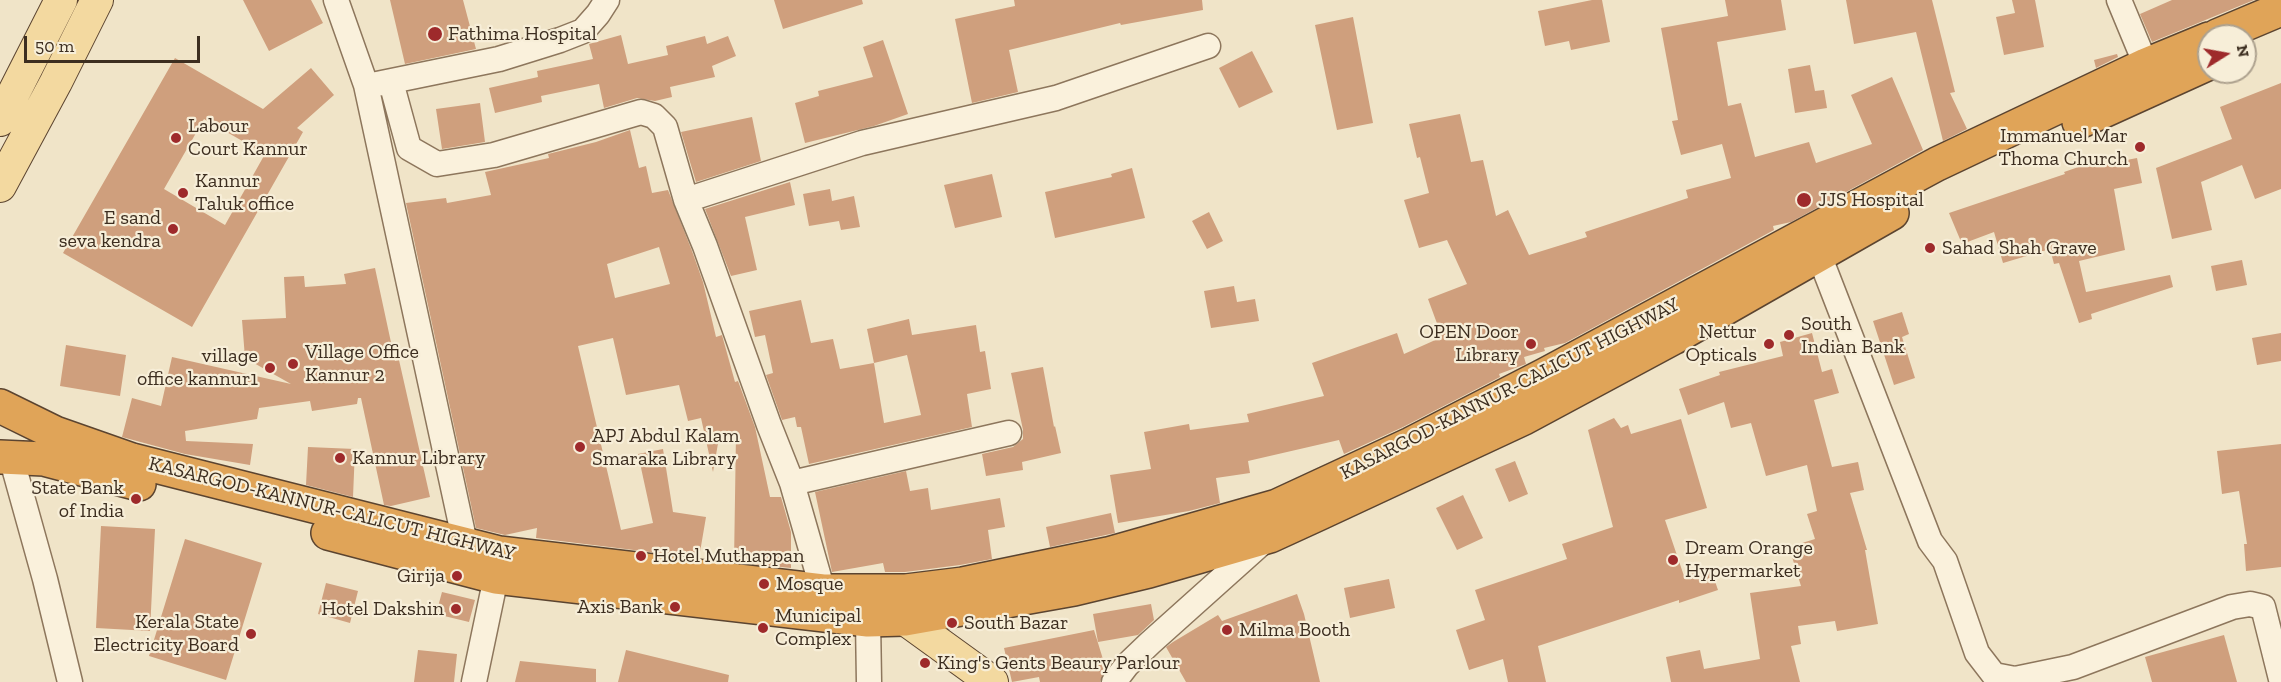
<!DOCTYPE html>
<style>
body{margin:0}
#map{position:relative;width:2281px;height:682px;overflow:hidden;background:#f0e4c8;font-family:"Zilla Slab",serif}
canvas{display:block}
.north{position:absolute;left:2197px;top:24px;width:60px;height:60px;box-sizing:border-box;background:#f7eed8;border:2px solid #ada18e;border-radius:50%;rotate:79deg;font-size:16px;font-weight:700;line-height:24px;text-align:center;color:#3d2e20}
.north::after{content:'';display:block;margin:auto;width:21px;height:27px;background:#9e2a2b;clip-path:polygon(50% 0,100% 100%,50% 72%,0 100%)}
.scale{position:absolute;left:24px;top:36px;width:176px;height:27px;box-sizing:border-box;border:3px solid #3d2e20;border-top:0;padding-left:8px;font-size:18px;line-height:21px;white-space:nowrap;color:#3d2e20;-webkit-text-stroke:4px #f7eed8;paint-order:stroke}
</style>
<div id="map">
<canvas width="2281" height="682"></canvas>
<div class="north">N</div>
<div class="scale">50 m</div>
</div>
<script>
const g = document.querySelector('canvas').getContext('2d');
g.lineJoin = 'round';
function paint(path, color) { g.fillStyle = color; g.fill(path, 'evenodd'); }
const toPath = rows => new Path2D(rows.map(r => 'M' + r).join(''));
function trace(path, color, width, dash) { g.strokeStyle = color; g.lineWidth = width; g.lineCap = dash ? 'butt' : 'round'; g.setLineDash(dash || []); g.stroke(path); }
function drawText(font, color, halo, rows, align = 'center') {
  g.font = font + ' "Zilla Slab",serif'; g.lineWidth = 4.5; g.setLineDash([]); g.textBaseline = 'middle'; g.strokeStyle = halo; g.fillStyle = color; for (const [text, x, y, turn = 0] of rows) {
    g.save(); g.translate(x, y); g.rotate((+turn || 0) * Math.PI / 180); g.textAlign = isNaN(turn) ? turn : align; if (halo) g.strokeText(text, 0, 0); g.fillText(text, 0, 0); g.restore();
  }
}
const building = toPath([
 [243,0,311,0,323,23,269,51],
 [390,0,463,0,476,49,405,64],
 [774,0,862,0,863,4,783,29],
 [1014,0,1202,0,1203,10,1121,25,1120,23,1009,50,1018,92,972,103,955,19,1015,6],
 [1592,0,1602,0,1610,42,1571,50,1569,41,1545,46,1538,11],
 [1725,0,1781,0,1786,30,1717,42,1728,106,1741,103,1755,157,1809,142,1816,163,1872,144,1851,95,1892,77,1923,150,1791,222,1773,226,1774,230,1565,343,1544,348,1545,351,1524,357,1526,364,1499,374,1500,377,1403,427,1344,454,1339,440,1248,461,1250,473,1216,478,1220,503,1189,511,1118,523,1110,475,1151,469,1144,432,1189,424,1190,430,1249,422,1247,414,1324,396,1312,363,1397,333,1404,354,1442,337,1428,299,1467,284,1447,240,1419,248,1404,200,1429,193,1420,157,1417,158,1409,124,1460,114,1471,162,1483,160,1496,216,1508,210,1529,255,1587,237,1585,232,1688,198,1686,190,1731,178,1722,144,1681,155,1672,121,1678,120,1661,28,1728,16],
 [1846,0,1932,0,1955,92,1950,93,1967,129,1943,141,1916,32,1854,44],
 [2012,0,2035,0,2044,47,2004,55,1996,17,2015,13],
 [2172,0,2254,0,2152,42,2140,14],
 [1353,17,1373,123,1337,130,1315,25],
 [621,35,628,64,668,55,666,46,705,36,707,44,728,36,736,56,712,66,715,77,670,87,672,97,655,101,637,98,604,108,599,84,541,96,542,102,495,113,489,88,538,77,537,71,593,59,589,44],
 [883,40,908,114,874,126,805,143,795,103,819,96,818,91,873,77,863,47],
 [1252,51,1273,92,1239,108,1219,68],
 [2117,54,2118,57,2096,68,2094,60],
 [175,58,263,109,311,68,334,95,297,128,303,132,192,327,63,253],
 [204,119,265,154,225,225,164,189],
 [1810,65,1815,91,1824,90,1827,108,1795,113,1788,69],
 [2281,83,2281,189,2255,199,2242,165,2201,182,2212,230,2172,239,2156,168,2232,139,2220,107],
 [480,103,485,142,442,149,436,109],
 [752,117,761,161,696,182,681,132],
 [630,130,639,168,646,166,652,193,668,190,692,251,703,282,716,337,722,335,735,382,738,381,755,427,770,497,781,497,791,532,791,568,734,562,736,434,720,432,713,472,701,418,688,421,679,385,626,395,613,338,578,346,621,530,653,523,638,454,663,449,673,512,706,517,699,558,536,538,537,528,505,535,476,528,406,203,446,198,447,203,491,195,485,172,549,158,548,154,596,142],
 [659,247,670,284,615,298,607,264],
 [2137,158,2142,183,2114,189,2125,250,2079,261,2086,292,2170,275,2173,287,2091,314,2092,319,2079,323,2059,263,2054,264,2050,249,2003,263,1994,232,1962,244,1949,213,2065,174,2064,172,2099,160,2101,165],
 [1132,168,1145,218,1055,238,1045,192,1112,177,1111,174],
 [992,174,1002,217,955,228,944,185],
 [790,182,795,205,745,217,757,270,731,276,705,209],
 [830,189,832,201,854,196,860,227,841,230,839,221,809,226,803,194],
 [1209,212,1223,241,1207,249,1192,221],
 [2242,260,2247,285,2216,291,2211,266],
 [375,268,395,361,399,360,430,497,391,506,384,505,361,398,358,398,357,404,312,411,310,401,259,408,257,419,185,431,186,441,253,444,250,465,185,454,122,437,132,398,161,406,172,357,291,384,245,358,242,320,286,318,284,277,304,276,305,287,346,284,344,274],
 [1234,286,1237,302,1255,299,1259,321,1211,328,1204,291],
 [801,300,811,343,833,339,840,369,874,363,884,423,921,415,907,355,874,363,867,329,909,319,912,335,976,325,980,352,985,351,991,389,967,394,972,427,809,464,801,427,797,427,795,417,782,420,766,375,773,373,765,335,755,337,749,311],
 [1902,312,1909,334,1902,337,1915,378,1894,385,1873,321],
 [1812,333,1822,372,1832,369,1839,393,1814,400,1832,467,1858,462,1864,490,1850,493,1867,550,1865,550,1878,624,1837,631,1835,621,1798,626,1801,644,1791,646,1800,682,1671,682,1666,657,1700,650,1704,669,1760,659,1750,593,1801,586,1789,547,1815,539,1807,514,1817,511,1807,465,1766,476,1751,423,1731,428,1724,402,1688,415,1679,389,1720,375,1719,372,1783,356,1780,342],
 [2281,333,2281,361,2257,365,2252,338],
 [66,345,126,355,120,396,60,386],
 [1043,367,1054,427,1055,426,1061,453,1022,462,1023,470,986,476,982,454,1013,447,1023,439,1023,430,1011,373],
 [1614,418,1621,428,1628,425,1631,434,1681,419,1707,508,1665,520,1684,576,1710,567,1718,590,1679,603,1679,600,1538,646,1546,682,1508,682,1503,659,1469,670,1456,630,1485,620,1475,590,1567,559,1562,544,1613,527,1588,430],
 [2281,444,2281,567,2246,571,2244,544,2247,544,2239,491,2222,494,2217,451],
 [308,447,355,449,353,497,306,485],
 [1515,461,1528,494,1509,502,1495,469],
 [906,471,910,491,928,488,931,510,1000,498,1005,527,988,530,992,559,960,565,905,572,885,572,883,563,832,572,815,492],
 [1463,495,1483,538,1457,550,1436,508],
 [1111,513,1115,533,1050,547,1046,527],
 [101,526,155,529,150,631,96,628],
 [185,539,262,563,226,680,149,656],
 [1389,579,1395,608,1350,618,1344,588],
 [326,583,358,591,350,623,318,614],
 [442,592,475,600,469,622,436,614],
 [1297,594,1304,614,1320,682,1186,682,1166,647,1173,642,1218,615,1222,621],
 [1151,604,1154,620,1138,635,1098,642,1093,614],
 [1094,630,1106,669,1100,682,1040,682,1039,677,1012,682,1004,648],
 [2224,635,2237,682,2152,682,2145,657],
 [418,650,457,654,454,682,414,682],
 [626,650,729,675,728,682,618,682],
 [520,661,596,669,596,682,515,682]
]);
const minor = toPath([
 [336,0,366,85,465,543],
 [2119,0,2146,65],
 [391,82,409,148,437,164,494,155,641,112,654,116,665,127,686,200,705,246,769,425,792,483,823,591],
 [377,84,499,59,560,40,583,31,598,14,607,0],
 [686,200,862,143,1056,98,1208,46],
 [1819,255,1930,541,1945,561,1977,653,1994,675,2015,679,2073,667,2232,607,2250,604,2263,607,2281,679],
 [11,457,45,579,70,682],
 [792,483,1009,433],
 [868,620,869,682],
 [474,682,496,577],
 [1114,682,1127,665,1150,643,1265,540]
]);
const major = toPath([
 [0,120,61,0],
 [0,186,56,82,97,0],
 [905,619,992,682]
]);
const highway = toPath([
 [2217,36,2281,9],
 [2079,122,2209,63],
 [0,406,55,433,132,460,499,553,823,591,906,591,963,584,1108,554,1277,506,1411,444,1545,375,1937,164,2146,65,2209,39],
 [0,457,44,459,139,484],
 [328,533,496,577,868,620,905,619,1074,589,1149,571,1270,536,1318,514,1524,418,1673,338,1892,213]
]);
const markers = [
 [435,34,8,"#9e2a2b"],
 [176,138,6,"#9e2a2b"],
 [2140,147,6,"#9e2a2b"],
 [183,193,6,"#9e2a2b"],
 [1804,200,8,"#9e2a2b"],
 [173,229,6,"#9e2a2b"],
 [1930,248,6,"#9e2a2b"],
 [1789,335,6,"#9e2a2b"],
 [1531,344,6,"#9e2a2b"],
 [1769,344,6,"#9e2a2b"],
 [293,364,6,"#9e2a2b"],
 [270,368,6,"#9e2a2b"],
 [580,447,6,"#9e2a2b"],
 [340,458,6,"#9e2a2b"],
 [136,499,6,"#9e2a2b"],
 [641,556,6,"#9e2a2b"],
 [1673,560,6,"#9e2a2b"],
 [457,576,6,"#9e2a2b"],
 [764,584,6,"#9e2a2b"],
 [675,607,6,"#9e2a2b"],
 [456,609,6,"#9e2a2b"],
 [952,623,6,"#9e2a2b"],
 [763,628,6,"#9e2a2b"],
 [1227,630,6,"#9e2a2b"],
 [251,634,6,"#9e2a2b"],
 [925,663,6,"#9e2a2b"]
];
const poiNames = [
 ["Fathima Hospital",448,34],
 ["Labour",188,126],
 ["Court Kannur",188,149],
 ["Immanuel Mar",2128,136,"right"],
 ["Thoma Church",2128,159,"right"],
 ["Kannur",195,181],
 ["Taluk office",195,204],
 ["JJS Hospital",1818,200],
 ["E sand",161,218,"right"],
 ["seva kendra",161,241,"right"],
 ["Sahad Shah Grave",1942,248],
 ["South",1801,324],
 ["Indian Bank",1801,347],
 ["OPEN Door",1519,332,"right"],
 ["Library",1519,355,"right"],
 ["Nettur",1757,332,"right"],
 ["Opticals",1757,355,"right"],
 ["Village Office",305,352],
 ["Kannur 2",305,375],
 ["village",258,356,"right"],
 ["office kannur1",258,379,"right"],
 ["APJ Abdul Kalam",592,436],
 ["Smaraka Library",592,459],
 ["Kannur Library",352,458],
 ["State Bank",124,488,"right"],
 ["of India",124,511,"right"],
 ["Dream Orange",1685,548],
 ["Hypermarket",1685,571],
 ["Hotel Muthappan",653,556],
 ["Girija",445,576,"right"],
 ["Mosque",776,584],
 ["Axis Bank",663,607,"right"],
 ["Hotel Dakshin",444,609,"right"],
 ["Municipal",775,616],
 ["Complex",775,639],
 ["Kerala State",239,622,"right"],
 ["Electricity Board",239,645,"right"],
 ["South Bazar",964,623],
 ["Milma Booth",1239,630],
 ["King's Gents Beaury Parlour",937,663]
];
const streetNames = [
 ["KASARGOD-KANNUR-CALICUT HIGHWAY",1510,389,-27],
 ["KASARGOD-KANNUR-CALICUT HIGHWAY",332,509,14]
];
paint(building, '#cf9f7d');
trace(minor, '#8d765c', 27);
trace(major, '#5b4430', 34);
trace(highway, '#5b4430', 36);
trace(minor, '#faf1dc', 24);
trace(major, '#f3d9a0', 32);
trace(highway, '#e0a458', 33);
for (const [x, y, r, color] of markers) { const dot = new Path2D(); dot.arc(x, y, r, 0, 2 * Math.PI); g.fillStyle = color; g.fill(dot); trace(dot, '#f7eed8', 2); }
drawText('20px', '#3d2e20', '#f7eed8', poiNames, 'left');
drawText('20px', '#3d2e20', '#f7eed8', streetNames);
</script>
